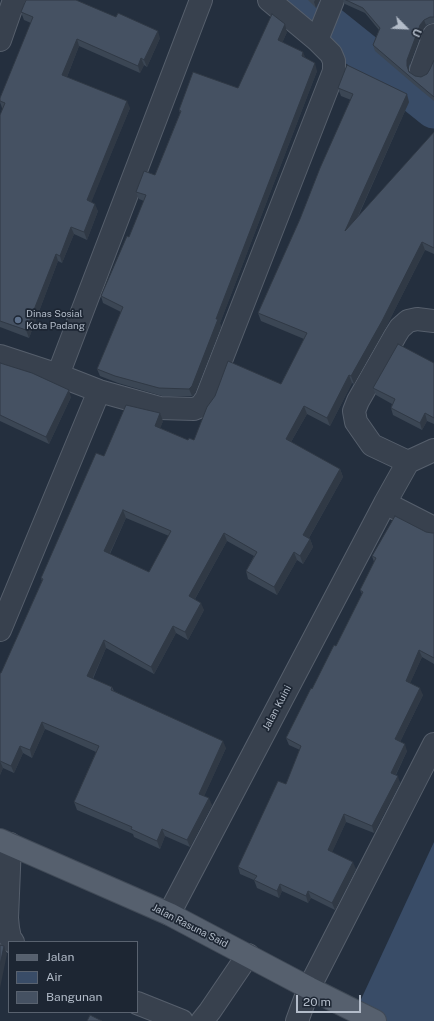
<!DOCTYPE html>
<style>
body{margin:0}
#map{position:relative;width:434px;height:1021px;overflow:hidden;background:#242f3e;font-family:"Public Sans",sans-serif}
canvas{display:block}
.legend{position:absolute;left:8px;top:941px;width:130px;height:72px;box-sizing:border-box;background:#1d2633;border:1px solid #59626f;margin:0;padding:5px 7px;list-style:none;font-size:12px;color:#b3bcc9}
.legend li{display:flex;align-items:center;gap:8px;height:20px}
.legend b{width:20px;border:1px solid #59626f}
.north{position:absolute;left:386px;top:8px;width:40px;height:40px;-webkit-text-stroke:3px #1d2633;paint-order:stroke;rotate:114deg;font-size:11px;font-weight:700;line-height:16px;text-align:center;color:#b3bcc9}
.north::after{content:'';display:block;margin:auto;width:14px;height:18px;background:#b3bcc9;clip-path:polygon(50% 0,100% 100%,50% 72%,0 100%)}
.scale{position:absolute;left:296px;top:995px;width:65px;height:18px;box-sizing:border-box;border:2px solid #b3bcc9;border-top:0;padding-left:5px;font-size:12px;line-height:14px;white-space:nowrap;color:#b3bcc9;-webkit-text-stroke:3px #1d2633;paint-order:stroke}
</style>
<div id="map">
<canvas width="434" height="1021"></canvas>
<ul class="legend">
<li><b style="height:5px;background:#56606e"></b>Jalan</li>
<li><b style="height:11px;background:#394c67"></b>Air</li>
<li><b style="height:11px;background:#455162"></b>Bangunan</li>
</ul>
<div class="north">U</div>
<div class="scale">20 m</div>
</div>
<script>
const g = document.querySelector('canvas').getContext('2d');
g.lineJoin = 'round';
function paint(path, color) { g.fillStyle = color; g.fill(path, 'evenodd'); }
const toPath = rows => new Path2D(rows.map(r => 'M' + r).join(''));
function trace(path, color, width, dash) { g.strokeStyle = color; g.lineWidth = width; g.lineCap = dash ? 'butt' : 'round'; g.setLineDash(dash || []); g.stroke(path); }
function drawText(font, color, halo, rows, align = 'center') {
  g.font = font + ' "Public Sans",sans-serif'; g.lineWidth = 3.5; g.setLineDash([]); g.textBaseline = 'middle'; g.strokeStyle = halo; g.fillStyle = color; for (const [text, x, y, turn = 0] of rows) {
    g.save(); g.translate(x, y); g.rotate((+turn || 0) * Math.PI / 180); g.textAlign = isNaN(turn) ? turn : align; if (halo) g.strokeText(text, 0, 0); g.fillText(text, 0, 0); g.restore();
  }
}
const water = toPath([
 [434,842,434,1021,351,1021]
]);
const river = toPath([
 [298,0,434,109]
]);
const minor = toPath([
 [201,0,58,375,99,391,160,408,194,409,201,406,206,399,334,71,334,61,331,54,317,40,269,0],
 [0,40,14,0],
 [317,40,333,0],
 [421,70,434,35],
 [0,356,58,375],
 [408,462,372,445,356,422,354,411,358,401,395,336,400,328,408,321,417,319,434,321],
 [385,503,434,528],
 [0,630,99,391],
 [10,844,7,918,8,928,10,938,13,942],
 [169,914,385,503,408,462,434,450],
 [137,1003,182,1021],
 [202,1021,210,1011,248,955],
 [297,1021,309,988,434,744]
]);
const major = toPath([
 [0,840,169,914,309,988,375,1021]
]);
const wall = toPath([
 [308,0,320,0,316,8],
 [343,0,434,0,434,23,432,23,426,25,422,31,409,66,409,71,415,76,421,77,427,74,430,69,434,60,434,101,417,87,375,51,373,45,379,30,365,13,345,4],
 [21,12,160,38,147,67,144,65,140,73,79,46,67,77,130,108,91,202,98,211,87,240,74,234,62,263,58,261,29,338,0,327,0,115,3,108,2,108,0,102,0,98,31,23,24,20],
 [287,32,282,43,305,58,317,71,220,323,221,327,195,393,192,396,162,396,118,383,100,376,97,369,121,312,103,303,101,296,129,237,144,201,139,199,136,192,155,175,180,113,179,110,238,88],
 [338,88,409,102,358,217,434,132,434,254,425,250,385,329,354,384,352,383,330,426,307,414,291,442,340,469,343,477,309,538,310,539,313,547,303,564,297,560,277,595,248,579,246,571,254,556,227,541,195,599,204,610,188,640,176,633,154,674,106,648,93,679,112,687,114,691,226,748,204,796,212,805,190,847,165,836,160,849,134,837,133,834,77,810,74,802,96,752,45,729,32,758,23,753,14,773,3,768,0,775,0,673,1,673,42,581,41,578,104,456,163,421,160,428,188,440,194,440,281,384,304,339,261,321,258,313,300,219,351,100,341,96],
 [126,518,169,536,149,572,110,554],
 [0,363,71,397,49,444,0,421],
 [434,363,434,424,427,421,422,430,393,415,391,408,392,404,376,395,373,388],
 [426,532,432,533,434,533,434,664,422,657,410,683,423,695,400,742,407,751,396,775,400,783,374,833,346,822,332,852,356,869,335,910,311,898,308,903,282,891,279,898,257,888,254,880,240,874,238,867,286,784,300,750,289,745,286,738,312,689,336,646,362,594,360,590,374,562,372,556]
]);
const shadedWall = toPath([
 [315,0,320,0,316,8,314,2],
 [424,20,426,25,422,31,409,66,409,72,407,66,407,60,420,25],
 [285,24,287,32,280,48,278,40],
 [158,31,160,38,147,67,144,60],
 [77,39,79,46,65,82,62,75],
 [303,52,306,59,302,56],
 [141,58,144,65,140,73,138,66],
 [315,63,317,71,220,323,221,327,195,393,192,396,189,389],
 [407,94,409,102,348,238,345,231],
 [127,101,130,108,89,208,87,200],
 [95,204,98,211,87,240,84,232],
 [71,227,74,234,62,263,60,256],
 [422,242,425,250,385,329,354,384,351,376],
 [56,254,58,261,29,338,26,330],
 [349,375,352,383,330,426,327,418],
 [69,390,71,397,49,444,46,437],
 [304,406,307,414,288,447,286,439],
 [160,413,163,421,158,434,155,426],
 [425,413,427,421,422,430,420,423],
 [340,469,343,477,306,543,303,535],
 [123,510,126,518,107,559,104,551],
 [224,533,227,541,192,604,189,596],
 [310,539,313,547,303,564,300,556],
 [294,552,297,560,277,595,274,587],
 [201,603,204,610,188,640,185,632],
 [173,626,176,633,154,674,151,667],
 [104,640,106,648,90,684,87,676],
 [419,650,422,657,408,688,406,681],
 [420,688,423,695,398,746,395,739],
 [42,722,45,729,32,758,30,750],
 [223,741,226,748,202,801,199,794],
 [405,744,407,751,393,780,391,773],
 [20,746,23,753,14,773,11,766],
 [0,761,3,768,0,775],
 [398,776,400,783,374,833,372,826],
 [209,798,212,805,190,847,187,840],
 [344,814,346,822,330,857,328,850],
 [162,829,165,836,160,849,157,841],
 [353,862,356,869,335,910,332,903],
 [280,884,282,891,279,898,277,891],
 [308,891,311,898,308,903,306,896],
 [4,946,7,954,0,988,0,965]
]);
const building = toPath([
 [26,0,76,0,116,17,118,13,158,31,144,60,141,58,138,66,77,39,62,75,127,101,87,200,95,204,84,232,71,227,60,256,56,254,26,330,0,321,0,115,5,103,0,101,0,98,33,17,21,12,26,0],
 [346,0,434,0,434,17,430,17,424,20,420,25,407,60,407,66,409,72,415,76,421,77,427,74,430,69,434,60,434,97,415,81,373,45,380,28,363,8,346,0],
 [272,14,285,24,278,40,303,52,302,56,315,63,216,319,218,319,192,386,189,389,159,388,115,376,97,369,123,307,101,296,127,236,129,237,146,195,136,192,144,171,155,175,181,111,179,110,193,72,238,88,272,14],
 [347,65,407,94,345,231,434,132,434,248,422,242,382,321,351,376,349,375,327,418,304,406,286,439,340,469,303,535,310,539,300,556,294,552,274,587,246,571,257,552,224,533,189,596,201,603,185,632,173,626,151,667,104,640,87,676,112,687,111,690,223,741,199,794,209,798,187,840,162,829,157,841,131,829,132,827,74,802,99,746,42,722,30,750,20,746,11,766,0,761,0,673,1,673,43,579,41,578,96,453,104,456,126,405,160,413,155,426,188,440,189,438,194,440,207,407,215,396,228,361,281,384,307,333,258,313,300,219,320,168,353,94,338,88,347,65],
 [123,510,171,531,149,572,104,551,123,510],
 [398,344,434,363,434,418,425,413,420,423,391,408,395,399,373,388,398,344],
 [0,363,32,373,69,390,46,437,0,415,0,363],
 [395,516,426,532,432,533,434,533,434,658,419,650,406,681,420,688,395,739,405,744,391,773,398,776,372,826,344,814,328,850,353,862,332,903,308,891,306,896,280,884,277,891,254,880,257,876,238,867,278,781,286,784,301,746,286,738,311,688,312,689,334,645,336,646,363,592,360,590,376,558,372,556,395,516],
 [0,945,4,946,0,965,0,945],
 [90,1015,102,1021,87,1021,90,1015]
]);
const markers = [
 [18,320,4,"#5c6f8a"]
];
const poiNames = [
 ["Dinas Sosial",26,314],
 ["Kota Padang",26,326]
];
const streetNames = [
 ["Jalan Kuini",277,708,-62],
 ["Jalan Rasuna Said",190,926,27]
];
paint(water, '#394c67');
trace(river, '#394c67', 39);
trace(minor, '#565f6c', 24);
trace(major, '#414a57', 24);
trace(minor, '#38414e', 22);
trace(major, '#56606e', 22);
paint(wall, '#3b4654');
paint(shadedWall, '#303945');
paint(building, '#455162');
trace(building, '#303945', 1);
for (const [x, y, r, color] of markers) { const dot = new Path2D(); dot.arc(x, y, r, 0, 2 * Math.PI); g.fillStyle = color; g.fill(dot); trace(dot, '#1d2633', 1.5); }
drawText('10px', '#b3bcc9', '#1d2633', poiNames, 'left');
drawText('10px', '#b3bcc9', '#1d2633', streetNames);
</script>
